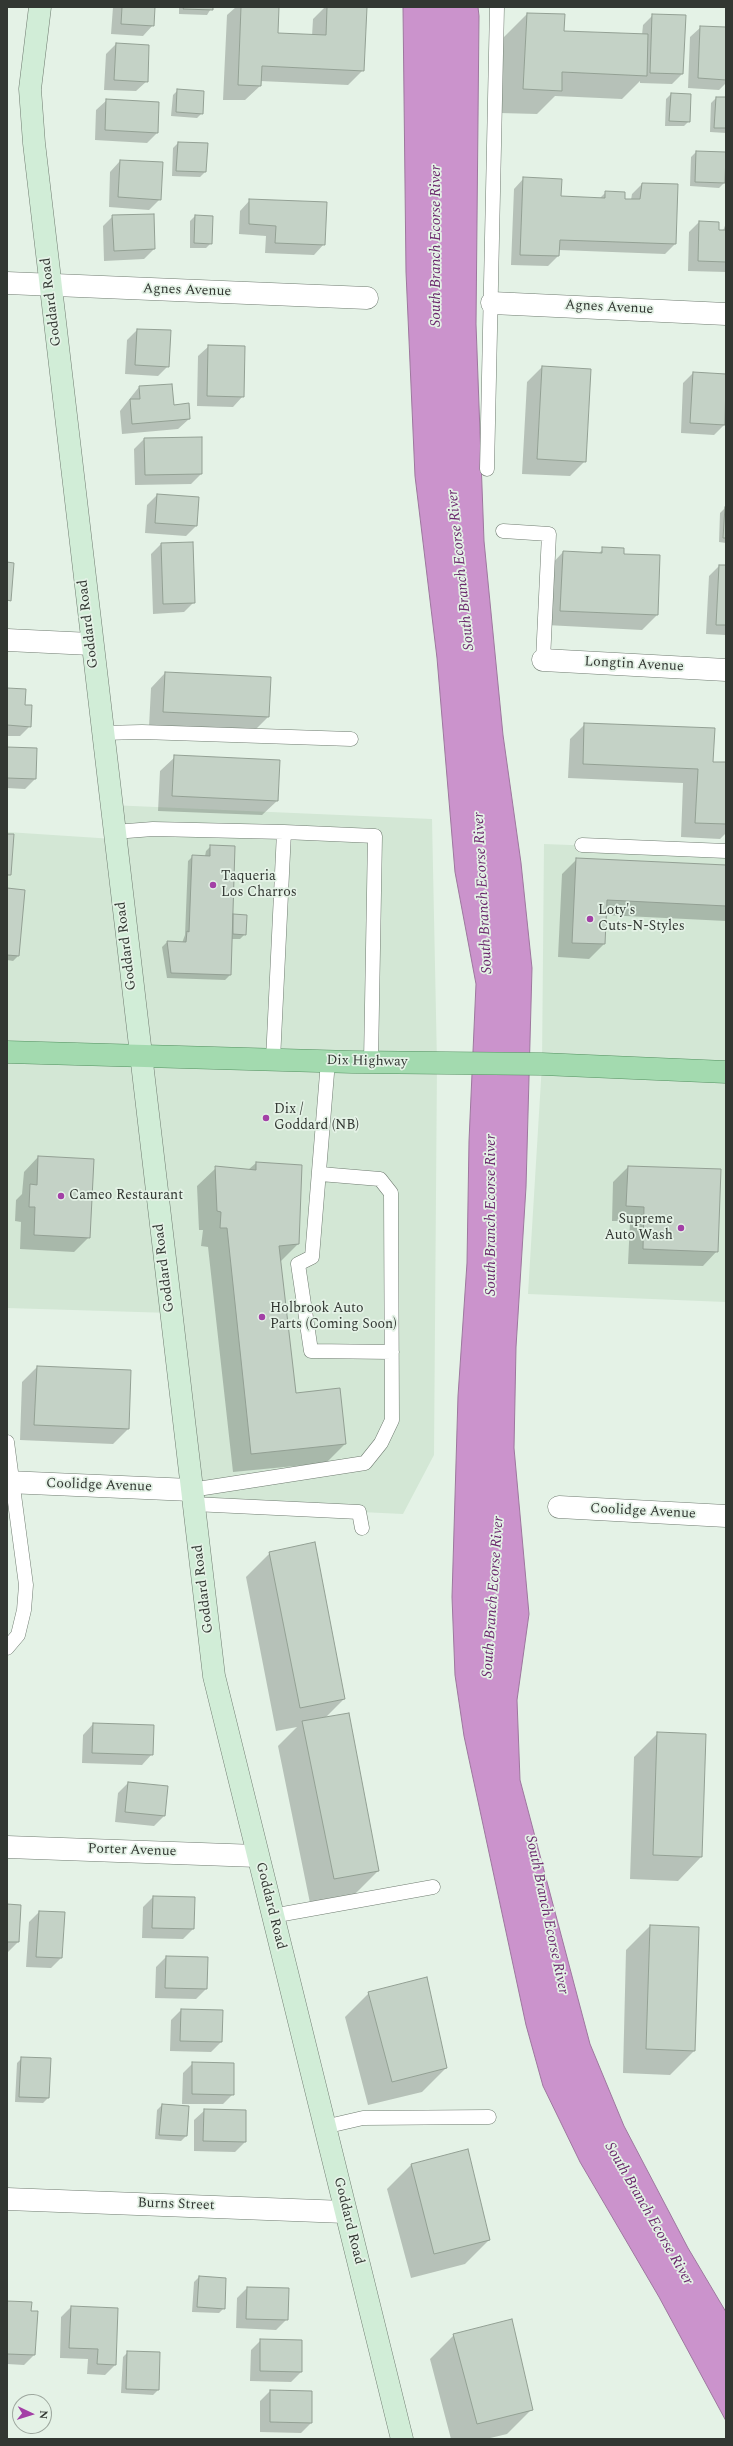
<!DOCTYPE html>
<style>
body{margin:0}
#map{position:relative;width:733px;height:2446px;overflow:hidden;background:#e4f2e6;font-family:Spectral,serif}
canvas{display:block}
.frame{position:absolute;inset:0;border:8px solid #323732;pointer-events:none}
.north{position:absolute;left:12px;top:2394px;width:40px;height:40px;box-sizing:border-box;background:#e4f2e6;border:1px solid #9da79e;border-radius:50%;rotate:94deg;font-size:11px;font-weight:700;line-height:16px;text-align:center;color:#323732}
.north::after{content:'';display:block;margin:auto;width:14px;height:18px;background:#a340a6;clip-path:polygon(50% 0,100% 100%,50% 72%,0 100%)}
</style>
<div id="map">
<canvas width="733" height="2446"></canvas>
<div class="frame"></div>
<div class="north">N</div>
</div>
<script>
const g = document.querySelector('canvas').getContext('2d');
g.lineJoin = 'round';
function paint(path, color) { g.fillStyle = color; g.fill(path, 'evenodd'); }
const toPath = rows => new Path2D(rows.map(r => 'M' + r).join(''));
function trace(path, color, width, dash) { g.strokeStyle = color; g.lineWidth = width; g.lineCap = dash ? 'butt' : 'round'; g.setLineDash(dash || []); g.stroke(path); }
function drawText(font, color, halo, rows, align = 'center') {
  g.font = font + ' Spectral,serif'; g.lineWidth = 3.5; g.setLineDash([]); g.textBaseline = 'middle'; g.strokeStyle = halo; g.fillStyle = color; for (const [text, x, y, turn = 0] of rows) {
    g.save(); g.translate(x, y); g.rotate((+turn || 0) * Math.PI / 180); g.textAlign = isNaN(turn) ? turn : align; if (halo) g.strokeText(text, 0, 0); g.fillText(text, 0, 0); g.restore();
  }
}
const built = toPath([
 [110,805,432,819,437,1063,434,1455,403,1514,193,1504,171,1313,7,1308,7,832,114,839],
 [544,844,726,851,726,1302,528,1294,542,1064]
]);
const water = toPath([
 [403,7,478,7,479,16,476,324,484,541,503,735,521,863,532,968,526,1187,516,1347,514,1448,529,1614,517,1700,520,1780,590,2044,624,2126,688,2248,726,2312,726,2421,659,2297,580,2162,543,2086,526,2025,464,1736,455,1675,452,1597,458,1396,467,1263,469,1141,476,984,455,872,437,658,415,476,406,272,403,7]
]);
const shadow = toPath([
 [113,7,154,7,153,25,143,36,111,34],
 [179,7,212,7,207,15,179,14],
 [236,7,278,7,277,34,312,36,313,19,325,7,366,7,363,70,348,85,260,81,260,86,245,100,223,100,227,15],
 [527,14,563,32,642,35,643,25,653,15,682,74,672,84,640,83,640,81,622,99,555,96,537,114,500,113,503,38],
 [701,27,726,28,726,83,719,90,688,88,690,37],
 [116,44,147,81,136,91,104,90,106,54],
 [178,90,202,113,197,118,171,116,173,95],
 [671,94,690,95,689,121,684,126,665,126,666,99],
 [716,98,726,98,726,133,710,132,711,103],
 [107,100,157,133,147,143,95,140,96,110],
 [178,143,205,172,200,177,172,176,173,148],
 [696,152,724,183,719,188,690,186,691,157],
 [120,161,160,199,149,210,109,207,110,172],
 [524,178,560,197,599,199,606,192,624,199,631,200,632,194,642,184,675,244,665,254,559,250,558,256,548,266,511,265,514,189],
 [250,200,324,244,314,255,265,253,266,236,239,234,240,211],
 [153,215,154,249,144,259,104,261,103,226,113,216],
 [195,216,211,243,206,248,190,248,190,221],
 [699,222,718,231,723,231,726,223,726,272,688,271,689,232],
 [137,330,170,331,168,366,158,376,125,374,127,340],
 [209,346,243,396,233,407,197,406,198,356],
 [542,367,585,461,570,476,522,474,527,382],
 [693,373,726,375,726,434,726,423,714,435,681,433,683,383],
 [139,387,173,406,189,419,178,429,122,434,120,411],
 [144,439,201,474,191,484,135,485,134,449],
 [157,495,196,526,186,536,145,533,147,505],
 [725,508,726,543,719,542,720,513],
 [161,544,194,602,184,612,153,614,151,554],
 [603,549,623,555,657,615,642,630,546,625,549,567,563,552,598,554],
 [719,566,726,566,726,635,706,634,709,576],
 [165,673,268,717,253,732,149,727,151,688],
 [7,689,24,706,30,726,20,736,7,736],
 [585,724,712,763,726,763,726,833,720,839,681,837,683,783,568,778,570,739],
 [7,748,35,779,25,789,7,788],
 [175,757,277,801,262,815,158,811,160,771],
 [211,846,232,915,246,916,245,934,240,939,232,939,230,975,225,980,167,978,162,947,167,942,182,943,185,935,188,861,193,856,205,856,206,851],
 [577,859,726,866,726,921,605,915,604,944,589,959,558,957,562,874],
 [7,889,18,956,13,961,7,960],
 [38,1157,89,1237,74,1252,20,1249,21,1222,15,1221,16,1200,22,1194,24,1172],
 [256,1163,298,1244,280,1262,295,1394,345,1444,326,1463,233,1472,208,1247,201,1246,203,1230,199,1230,197,1186,216,1168,248,1170],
 [628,1167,717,1251,703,1266,628,1264,630,1221,612,1221,613,1182],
 [37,1367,128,1429,113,1444,20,1440,22,1382],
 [270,1553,344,1699,325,1718,378,1871,354,1895,310,1903,278,1746,297,1727,276,1731,246,1577],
 [93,1724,152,1754,142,1765,82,1763,83,1735],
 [658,1733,701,1857,678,1881,630,1879,634,1757],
 [128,1783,167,1787,164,1816,154,1826,115,1822,118,1793],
 [153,1897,194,1898,193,1929,183,1939,142,1938,143,1907],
 [7,1905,18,1942,8,1952,7,1952],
 [39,1912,61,1958,51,1968,26,1967,29,1922],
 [650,1926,694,2051,670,2075,623,2073,626,1950],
 [166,1957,206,1989,196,1999,155,1998,156,1967],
 [369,1993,446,2068,422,2092,368,2105,345,2017],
 [181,2010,222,2011,221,2042,211,2052,170,2051,171,2020],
 [22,2058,50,2059,48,2098,43,2103,15,2102,17,2063],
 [193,2063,233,2094,223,2104,182,2104,183,2073],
 [162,2105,186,2136,181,2141,155,2139,157,2110],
 [205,2110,245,2142,235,2152,194,2151,194,2120],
 [411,2165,489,2240,465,2264,411,2278,387,2189],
 [199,2277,224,2308,219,2313,192,2312,194,2282],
 [247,2288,287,2289,287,2319,276,2330,236,2328,237,2298],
 [7,2302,30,2312,34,2355,24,2365,7,2364],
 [71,2307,115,2365,105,2375,87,2374,88,2359,60,2358,61,2317],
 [454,2335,531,2410,507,2434,486,2439,451,2439,430,2359],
 [261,2340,301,2372,291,2382,250,2381,251,2350],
 [128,2352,158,2390,153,2395,121,2393,123,2357],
 [270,2391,311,2423,301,2433,260,2432,260,2401]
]);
const building = toPath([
 [122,7,155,7,154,26,121,24,122,7],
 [184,7,213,7,213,10,183,9,184,7],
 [241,7,279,7,278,33,326,35,327,7,367,7,364,71,262,66,261,86,238,85,241,7],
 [527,13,565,14,564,31,648,34,647,76,562,72,562,91,523,89,527,13],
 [652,14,686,15,683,74,650,73,652,14],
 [700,26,726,27,726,80,698,78,700,26],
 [116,43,149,45,148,82,114,80,116,43],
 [177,89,204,91,203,114,176,112,177,89],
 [671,93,691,94,690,122,669,121,671,93],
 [716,97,726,97,726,128,714,128,716,97],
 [106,99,159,102,158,133,105,130,106,99],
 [178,142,208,143,206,172,176,171,178,142],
 [696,151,726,152,725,183,695,182,696,151],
 [120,160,163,162,161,200,118,197,120,160],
 [523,177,562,179,561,196,605,198,605,191,625,192,625,199,640,199,642,183,678,184,676,244,560,240,559,256,520,255,523,177],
 [249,199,327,202,325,245,275,243,276,226,249,224,249,199],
 [154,214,155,249,114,251,112,215,154,214],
 [195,215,213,216,212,244,194,243,195,215],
 [699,221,719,222,719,230,726,230,726,262,698,261,699,221],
 [137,329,171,330,169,367,135,365,137,329],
 [208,345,245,346,244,397,207,396,208,345],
 [542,366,591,369,586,462,537,459,542,366],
 [693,372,726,374,725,425,690,423,693,372],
 [172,384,174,405,189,403,190,419,132,424,130,399,140,399,139,386,172,384],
 [202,437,202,474,145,475,144,438,202,437],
 [157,494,199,497,197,526,155,523,157,494],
 [725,507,726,507,726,538,723,538,725,507],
 [193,542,195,603,163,604,161,543,193,542],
 [602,547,624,548,624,554,660,555,658,615,560,611,563,551,602,553,602,547],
 [7,562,14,563,11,601,7,600,7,562],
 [719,565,726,565,726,625,716,625,719,565],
 [165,672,271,677,269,717,163,712,165,672],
 [7,688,26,689,25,705,32,705,31,727,7,725,7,688],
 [584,723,715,728,713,762,726,762,726,824,695,823,698,769,583,764,584,723],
 [7,747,37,748,36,779,7,778,7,747],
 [174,755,280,760,278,801,172,796,174,755],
 [7,834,14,834,11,875,7,875,7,834],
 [210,845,235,846,231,975,171,973,167,941,186,942,187,931,189,932,192,855,210,856,210,845],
 [576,858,726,865,726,906,607,900,605,944,572,943,576,858],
 [7,888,25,890,19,956,7,955,7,888],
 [233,914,247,915,246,935,233,934,233,914],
 [38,1156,94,1159,90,1238,34,1235,35,1207,29,1207,30,1184,37,1185,38,1156],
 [256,1162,302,1165,299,1244,279,1246,296,1393,340,1388,346,1444,251,1454,227,1228,220,1228,221,1212,217,1211,215,1166,256,1170,256,1162],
 [628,1166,721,1169,718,1252,643,1249,644,1207,626,1206,628,1166],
 [37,1366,131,1370,129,1429,34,1425,37,1366],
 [315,1542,345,1699,300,1708,269,1552,315,1542],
 [349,1713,379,1871,334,1879,302,1721,349,1713],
 [93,1723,154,1725,153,1755,92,1753,93,1723],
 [657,1732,706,1734,702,1857,653,1855,657,1732],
 [128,1782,168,1786,165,1816,125,1812,128,1782],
 [153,1896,195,1897,194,1929,152,1928,153,1896],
 [7,1904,21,1905,19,1942,7,1942,7,1904],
 [39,1911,65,1912,62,1958,36,1957,39,1911],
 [650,1925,699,1927,695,2051,646,2049,650,1925],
 [166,1956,208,1957,207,1989,165,1988,166,1956],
 [427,1977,447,2068,392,2082,368,1992,427,1977],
 [181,2009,223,2010,222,2042,180,2041,181,2009],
 [21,2057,51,2058,49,2098,19,2097,21,2057],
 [192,2062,234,2063,234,2095,192,2094,192,2062],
 [162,2104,189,2106,187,2136,159,2135,162,2104],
 [204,2109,246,2110,246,2142,203,2141,204,2109],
 [468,2149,490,2240,434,2254,411,2164,468,2149],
 [199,2276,226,2278,225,2309,197,2307,199,2276],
 [247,2287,289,2288,288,2320,246,2319,247,2287],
 [7,2301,32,2302,31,2311,38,2311,35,2355,7,2354,7,2301],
 [71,2306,118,2308,116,2365,97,2364,98,2349,69,2348,71,2306],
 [512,2319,533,2410,477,2424,453,2334,512,2319],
 [260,2339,302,2340,302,2372,260,2371,260,2339],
 [127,2351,160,2352,159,2390,126,2389,127,2351],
 [270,2390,312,2391,312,2423,270,2422,270,2390]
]);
const lane = toPath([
 [487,469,497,7],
 [503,531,549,534,543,660],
 [102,733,142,732,351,739],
 [114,832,153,829,284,832],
 [582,845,726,851],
 [273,1060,284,832,375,836,371,1061],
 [328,1061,312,1257,298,1264,311,1351,392,1352],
 [7,1442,26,1585,24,1610,18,1635,7,1648],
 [191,1490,365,1463,381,1443,392,1420,391,1193,380,1179,320,1174],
 [193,1504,359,1512,362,1528],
 [272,1916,433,1887],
 [324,2127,363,2118,489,2117]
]);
const street = toPath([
 [7,283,367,298],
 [492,303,726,314],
 [7,640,91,644],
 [543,660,726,670],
 [7,1482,191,1490],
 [559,1507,726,1516],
 [7,1847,257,1856],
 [7,2199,345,2212]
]);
const secondary = toPath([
 [40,7,30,89,34,143,214,1676,402,2439]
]);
const primary = toPath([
 [7,1052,352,1062,542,1064,726,1072]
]);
const markers = [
 [213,885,4,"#a340a6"],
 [590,919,4,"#a340a6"],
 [266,1118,4,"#a340a6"],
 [61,1196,4,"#a340a6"],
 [681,1228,4,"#a340a6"],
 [262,1317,4,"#a340a6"]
];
const streetNames = [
 ["Agnes Avenue",187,291,2],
 ["Goddard Road",52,302,-97],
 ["Agnes Avenue",609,308,3],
 ["Goddard Road",89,624,-97],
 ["Longtin Avenue",634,665,3],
 ["Goddard Road",127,946,-97],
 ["Dix Highway",367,1062,1],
 ["Goddard Road",165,1268,-97],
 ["Coolidge Avenue",99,1486,2],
 ["Coolidge Avenue",643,1512,3],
 ["Goddard Road",204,1589,-97],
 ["Porter Avenue",132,1851,2],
 ["Goddard Road",270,1906,76],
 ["Burns Street",176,2205,2],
 ["Goddard Road",348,2221,76]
];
const poiNames = [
 ["Taqueria",221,877],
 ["Los Charros",221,893],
 ["Loty's",598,911],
 ["Cuts-N-Styles",598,927],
 ["Dix /",274,1110],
 ["Goddard (NB)",274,1126],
 ["Cameo Restaurant",69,1196],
 ["Supreme",673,1220,"right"],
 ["Auto Wash",673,1236,"right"],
 ["Holbrook Auto",270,1309],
 ["Parts (Coming Soon)",270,1325]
];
const waterNames = [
 ["South Branch Ecorse River",437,246,-90],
 ["South Branch Ecorse River",462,570,-96],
 ["South Branch Ecorse River",484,893,-93],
 ["South Branch Ecorse River",492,1215,-90],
 ["South Branch Ecorse River",494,1597,-86],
 ["South Branch Ecorse River",546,1915,78],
 ["South Branch Ecorse River",648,2214,60]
];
paint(built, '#d3e7d5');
paint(water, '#cb93cc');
trace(water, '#9d779e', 1);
paint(shadow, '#0003');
paint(building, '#c4d2c6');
trace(building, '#93a094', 1);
trace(lane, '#707c71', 15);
trace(street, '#707c71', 23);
trace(secondary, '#707c71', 23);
trace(primary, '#549161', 23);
trace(lane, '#fff', 14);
trace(street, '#fff', 22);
trace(secondary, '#d1edd7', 22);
trace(primary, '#a3daaf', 22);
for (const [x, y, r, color] of markers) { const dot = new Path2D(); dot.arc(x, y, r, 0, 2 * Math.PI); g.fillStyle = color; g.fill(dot); trace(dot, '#e4f2e6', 1.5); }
drawText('14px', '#323732', '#e4f2e6', streetNames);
drawText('14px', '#323732', '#e4f2e6', poiNames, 'left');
drawText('italic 15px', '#6a276c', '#e4f2e6', waterNames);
</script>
